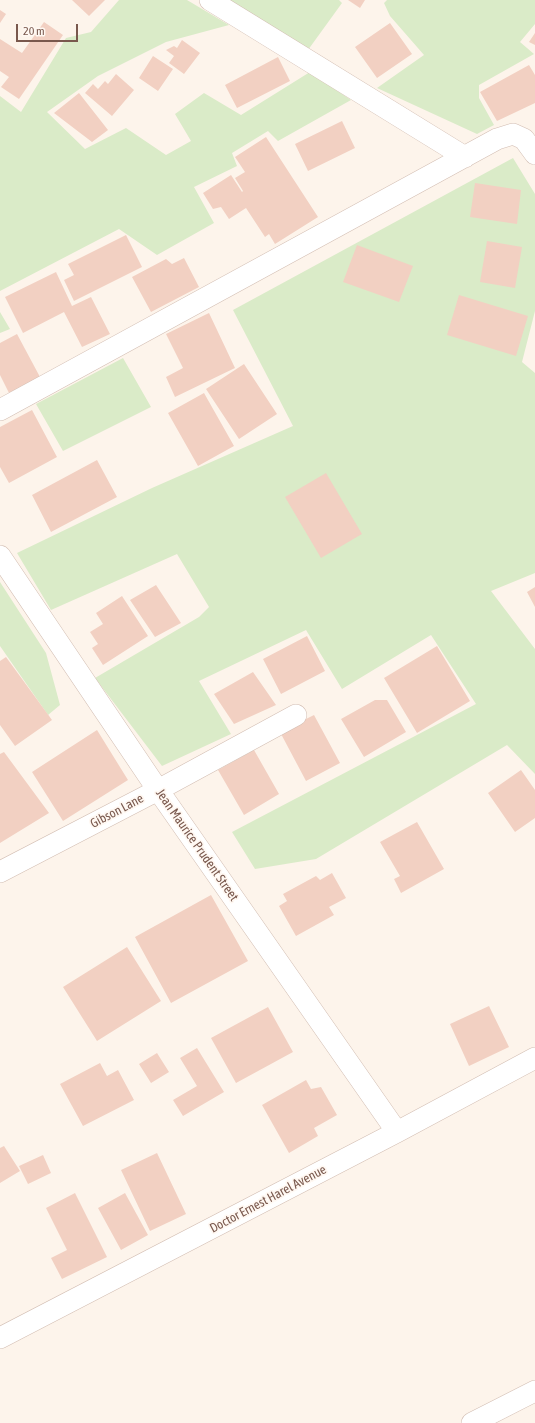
<!DOCTYPE html>
<style>
body{margin:0}
#map{position:relative;width:535px;height:1423px;overflow:hidden;background:#fdf4eb;font-family:"Asap Condensed",sans-serif}
canvas{display:block}
.scale{position:absolute;left:16px;top:24px;width:62px;height:18px;box-sizing:border-box;border:2px solid #79584d;border-top:0;padding-left:5px;font-size:12px;line-height:14px;white-space:nowrap;color:#79584d;-webkit-text-stroke:3px #fff8f2;paint-order:stroke}
</style>
<div id="map">
<canvas width="535" height="1423"></canvas>
<div class="scale">20 m</div>
</div>
<script>
const g = document.querySelector('canvas').getContext('2d');
g.lineJoin = 'round';
function paint(path, color) { g.fillStyle = color; g.fill(path, 'evenodd'); }
const toPath = rows => new Path2D(rows.map(r => 'M' + r).join(''));
function trace(path, color, width, dash) { g.strokeStyle = color; g.lineWidth = width; g.lineCap = dash ? 'butt' : 'round'; g.setLineDash(dash || []); g.stroke(path); }
function drawText(font, color, halo, rows, align = 'center') {
  g.font = font + ' "Asap Condensed",sans-serif'; g.lineWidth = 3.5; g.setLineDash([]); g.textBaseline = 'middle'; g.strokeStyle = halo; g.fillStyle = color; for (const [text, x, y, turn = 0] of rows) {
    g.save(); g.translate(x, y); g.rotate((+turn || 0) * Math.PI / 180); g.textAlign = isNaN(turn) ? turn : align; if (halo) g.strokeText(text, 0, 0); g.fillText(text, 0, 0); g.restore();
  }
}
const green = toPath([
 [119,0,187,0,229,25,166,42,98,76,47,112,85,149,126,128,166,155,191,141,175,114,204,93,241,115,310,72,351,100,278,141,268,131,232,153,237,166,194,187,214,223,157,255,119,229,0,291,0,96,21,112,66,38,91,32],
 [228,0,339,0,342,3,308,50],
 [387,0,535,0,535,24,520,42,534,54,479,85,479,98,494,125,477,134,377,88,424,55,390,16,384,3],
 [513,158,535,194,535,311,522,362,535,373,535,573,491,591,535,649,535,774,507,745,316,859,255,869,232,832,476,704,431,635,342,689,306,630,199,681,231,734,162,766,95,678,199,617,209,607,177,554,51,610,17,553,152,488,293,426,233,310],
 [0,312,10,329,0,333],
 [123,358,151,407,63,451,36,404],
 [0,582,46,653,60,705,48,715,0,646]
]);
const building = toPath([
 [72,0,105,0,89,16],
 [348,0,365,0,360,8],
 [0,10,6,14,0,23],
 [44,22,63,35,19,99,1,87,9,77,0,71,0,39,22,53],
 [390,23,412,54,377,78,355,47],
 [535,33,535,45,529,42],
 [182,40,200,53,184,74,169,63,174,56,166,50,174,46,177,48],
 [153,56,173,69,158,91,139,78],
 [278,57,290,81,237,108,225,85],
 [529,65,535,75,535,103,497,121,480,92],
 [116,74,134,90,112,116,85,93,93,84,98,89,105,81,108,84],
 [79,93,108,130,92,142,54,113],
 [342,121,355,148,308,171,295,144],
 [266,137,318,217,275,244,269,234,265,237,246,208,229,219,221,207,213,209,203,193,231,175,242,192,243,191,235,178,245,172,235,157],
 [475,183,521,190,517,224,470,217],
 [126,235,142,267,74,301,64,280,74,275,68,264],
 [487,241,522,247,515,288,480,282],
 [357,245,413,266,399,302,343,282],
 [184,258,199,287,151,312,132,277,166,259,172,264],
 [56,272,72,306,91,297,110,334,82,347,64,312,23,333,5,297],
 [459,295,528,316,516,356,447,335],
 [209,313,235,368,175,397,166,377,183,368,166,334],
 [17,334,40,377,9,393,0,375,0,343],
 [244,364,277,414,239,439,206,389],
 [204,393,234,446,198,466,168,413],
 [32,410,57,457,9,483,0,467,0,427],
 [97,460,117,497,51,532,32,495],
 [326,473,362,534,321,558,285,497],
 [156,585,181,623,155,637,130,600],
 [535,587,535,607,527,592],
 [122,596,148,636,103,665,92,648,98,644,90,632,103,624,96,613],
 [307,636,325,671,281,694,263,659],
 [437,646,470,701,417,733,384,678],
 [6,657,52,720,15,746,0,725,0,661],
 [253,672,276,705,234,724,214,694],
 [375,700,387,700,406,732,364,757,341,719],
 [314,715,340,763,306,781,280,732],
 [97,730,128,780,63,821,32,772],
 [254,750,279,794,244,815,218,770],
 [4,752,49,813,0,843,0,754],
 [521,770,535,790,535,818,515,832,488,793],
 [417,822,444,869,401,893,394,879,400,876,380,842],
 [332,873,346,898,329,907,334,915,296,936,279,906,287,901,283,894,316,876,320,880],
 [211,895,248,961,171,1003,135,937],
 [127,947,161,1001,97,1041,63,987],
 [489,1006,509,1047,469,1066,450,1024],
 [268,1007,293,1052,236,1083,211,1038],
 [197,1048,224,1092,183,1116,173,1100,197,1086,180,1058],
 [157,1053,169,1072,151,1083,139,1064],
 [100,1063,107,1076,118,1070,134,1100,83,1126,60,1084],
 [306,1080,311,1089,321,1087,337,1115,314,1128,318,1136,289,1153,262,1105],
 [4,1146,20,1171,0,1183,0,1148],
 [157,1153,186,1214,150,1231,121,1170],
 [43,1155,51,1173,28,1184,19,1166],
 [75,1193,107,1257,62,1279,51,1258,67,1250,46,1208],
 [125,1193,148,1235,121,1250,98,1208]
]);
const street = toPath([
 [210,0,465,157],
 [0,410,497,139,513,134,524,139,535,154],
 [0,556,158,790,397,1132],
 [0,872,158,790,296,715],
 [0,1338,397,1132,535,1058],
 [472,1423,535,1391]
]);
const streetNames = [
 ["Gibson Lane",117,811,-28],
 ["Jean Maurice Prudent Street",197,845,55],
 ["Doctor Ernest Harel Avenue",268,1199,-28]
];
paint(green, '#daebc8');
paint(building, '#f2d0c2');
trace(street, '#d2bdb2', 22);
trace(street, '#fff', 21);
drawText('13px', '#79584d', '#fff8f2', streetNames);
</script>
